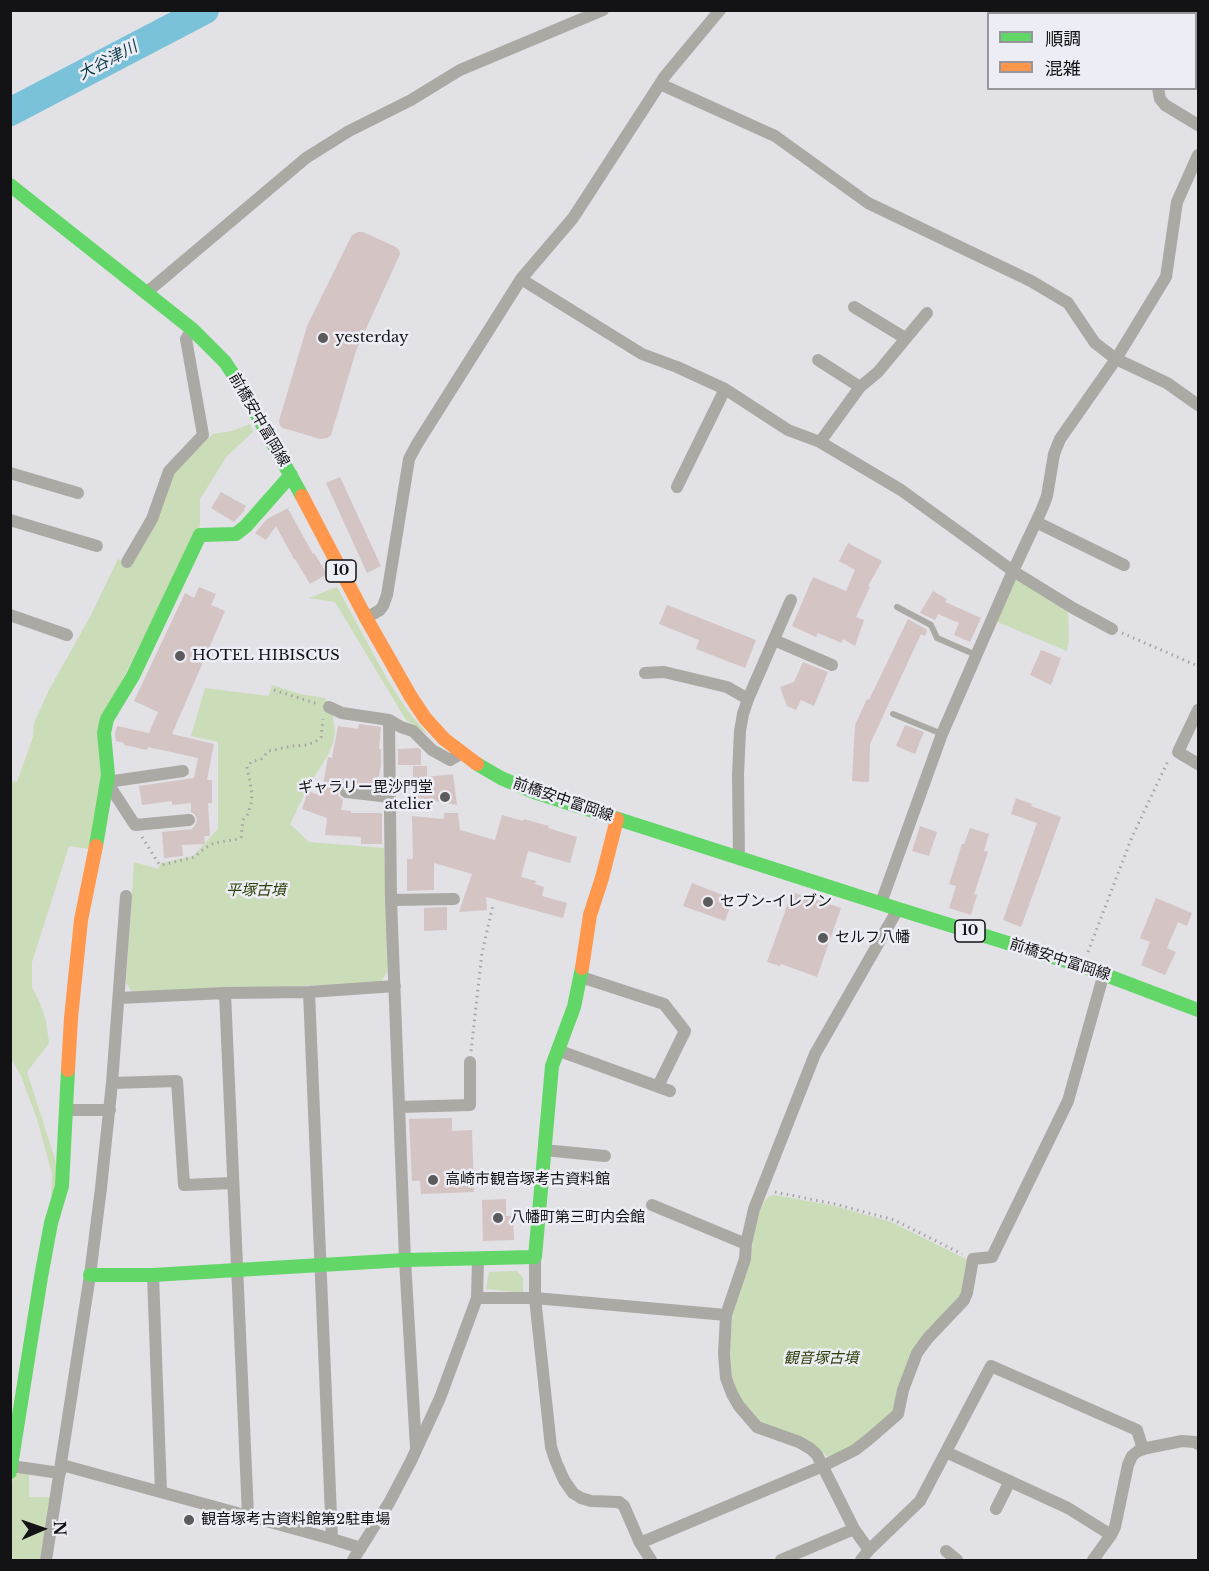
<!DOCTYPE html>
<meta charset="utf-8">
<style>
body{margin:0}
#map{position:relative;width:1209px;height:1571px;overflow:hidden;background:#e1e1e6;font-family:"Libre Baskerville","Noto Sans JP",serif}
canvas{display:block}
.frame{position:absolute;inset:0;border:12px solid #131315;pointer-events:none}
.legend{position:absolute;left:987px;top:12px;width:210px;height:78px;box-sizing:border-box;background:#ededf5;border:2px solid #96969b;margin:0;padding:8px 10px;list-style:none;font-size:18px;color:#131315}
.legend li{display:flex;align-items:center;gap:12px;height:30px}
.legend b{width:30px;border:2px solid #96969b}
.north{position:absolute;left:12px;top:1499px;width:60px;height:60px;-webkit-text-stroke:4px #ededf5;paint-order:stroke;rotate:88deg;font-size:16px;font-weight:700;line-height:24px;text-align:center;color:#131315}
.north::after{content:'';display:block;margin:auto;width:21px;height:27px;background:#131315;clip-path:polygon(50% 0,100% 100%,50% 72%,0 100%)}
</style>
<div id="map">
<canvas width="1209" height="1571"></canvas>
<div class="frame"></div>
<ul class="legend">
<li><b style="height:8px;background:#63d668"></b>順調</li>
<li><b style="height:8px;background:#ff974d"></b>混雑</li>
</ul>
<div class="north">N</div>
</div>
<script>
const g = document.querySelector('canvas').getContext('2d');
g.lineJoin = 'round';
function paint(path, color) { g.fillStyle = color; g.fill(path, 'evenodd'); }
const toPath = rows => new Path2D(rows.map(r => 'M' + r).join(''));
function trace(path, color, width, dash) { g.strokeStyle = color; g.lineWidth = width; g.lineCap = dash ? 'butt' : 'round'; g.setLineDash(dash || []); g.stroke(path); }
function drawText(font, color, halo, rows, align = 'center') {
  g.font = font + ' "Libre Baskerville","Noto Sans JP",serif'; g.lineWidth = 5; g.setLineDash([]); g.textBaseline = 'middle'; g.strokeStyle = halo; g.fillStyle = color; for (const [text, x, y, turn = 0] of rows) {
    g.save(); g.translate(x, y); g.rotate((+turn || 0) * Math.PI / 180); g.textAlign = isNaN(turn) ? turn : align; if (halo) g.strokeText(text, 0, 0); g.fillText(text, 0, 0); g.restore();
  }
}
const green = toPath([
 [250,424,253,432,227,456,200,499,200,526,104,716,103,776,89,849,69,846,32,962,32,987,40,1003,46,1021,49,1043,27,1072,55,1159,58,1177,51,1199,52,1174,37,1119,21,1076,11,1058,10,781,17,782,33,737,34,723,49,690,91,615,118,559,129,565,174,472,213,434,232,431],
 [1016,577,1068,610,1069,640,1067,651,995,621],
 [337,587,386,677,407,710,428,735,406,720,335,602,309,598],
 [272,685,300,694,325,698,333,716,335,733,333,743,328,755,309,785,290,824,309,842,384,848,389,969,380,983,132,992,126,983,134,862,158,869,161,863,193,856,218,829,218,742,191,736,205,688,269,696],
 [775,1195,835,1206,891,1222,968,1260,962,1293,927,1334,893,1412,853,1446,828,1457,813,1444,765,1424,755,1419,738,1395,732,1376,730,1354,732,1317,752,1249,754,1231,758,1215,763,1203,769,1196],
 [517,1271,523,1278,523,1293,486,1289,489,1272],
 [20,1472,29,1472,29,1497,50,1497,40,1560,11,1560,10,1503,13,1477]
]);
const river = toPath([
 [10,112,205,10]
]);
const building = toPath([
 [358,232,363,232,396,247,399,250,400,254,356,351,331,435,327,438,320,439,283,428,280,426,279,421,307,326,352,235],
 [340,477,381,566,367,573,326,483],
 [221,492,246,506,244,509,245,510,234,522,211,508],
 [290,507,288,509,313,554,314,553,327,574,310,584,295,559,294,559,276,526,266,540,255,533,267,519],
 [848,543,882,561,868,586,870,587,856,617,864,620,855,646,843,639,842,643,818,633,816,637,792,626,813,577,846,591,855,570,839,561],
 [199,587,216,594,211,605,225,611,172,734,214,744,207,780,212,780,212,803,208,803,210,836,204,836,205,844,182,845,183,856,164,858,162,832,192,829,196,824,197,819,195,815,191,812,191,803,172,805,172,801,142,805,139,786,194,778,198,758,148,747,147,750,124,745,124,743,116,741,115,734,117,726,149,733,158,712,134,701,185,593,194,598],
 [933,591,947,599,945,602,981,618,970,642,954,635,959,623,938,614,935,620,920,613],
 [667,605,756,640,745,668,696,649,699,640,659,624],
 [908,619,927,630,925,636,921,634,870,744,869,782,852,781,855,725,867,699,869,700],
 [1041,650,1061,658,1051,685,1030,675],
 [803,662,828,672,814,706,801,700,796,710,787,706,780,687,794,682],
 [359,724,381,727,379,749,381,749,381,765,377,787,343,784,339,788,338,795,343,800,341,810,351,811,351,813,382,813,382,844,361,844,361,837,325,835,327,818,302,809,308,791,321,796,328,757,332,758,338,726,358,729],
 [905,725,924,732,915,754,896,746],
 [419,748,421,750,421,765,398,765,398,749],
 [413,766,427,766,427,777,453,774,457,805,413,797],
 [1016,798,1032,804,1031,806,1061,817,1021,927,1003,920,1037,823,1011,814],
 [444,813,458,813,460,830,495,840,502,815,523,821,524,819,549,826,548,828,577,837,570,863,528,851,521,877,536,881,535,884,544,887,542,896,567,903,563,918,486,897,487,910,459,912,472,874,434,863,434,890,407,891,407,859,413,859,412,816,444,819],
 [920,826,937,832,929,856,912,851],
 [970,828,989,834,984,851,988,852,974,894,977,895,971,915,949,908,956,886,949,884,962,844,964,844],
 [692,883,733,899,725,921,683,906],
 [792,892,841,908,817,977,781,964,780,966,767,962],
 [1156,898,1192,913,1187,926,1178,922,1167,948,1176,952,1165,975,1141,965,1150,942,1140,938],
 [447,907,447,930,424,931,424,908],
 [452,1118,452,1131,472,1130,474,1192,421,1194,420,1181,412,1181,409,1119],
 [506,1199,506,1216,513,1216,514,1240,483,1241,482,1200]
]);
const path = toPath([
 [1122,633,1198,666],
 [274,690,318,704],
 [142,837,159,864,162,865,194,857,205,848,214,843,239,839,241,837,243,820,248,814,251,803,252,793,247,767,251,762,261,759,269,751,292,746,307,745,315,742,321,737,323,719],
 [1088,952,1132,837,1168,761],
 [471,1051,482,953,493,905],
 [775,1192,835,1204,894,1220,962,1254]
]);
const lane = toPath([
 [897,607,931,625,937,638,976,655],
 [893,714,942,734]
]);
const street = toPath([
 [1084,10,1086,14],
 [660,84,775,136,868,203,1031,281,1068,303,1095,343,1116,359,1167,383,1198,405],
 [1158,88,1160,99,1165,105,1198,125],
 [521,279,642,354,677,367,725,389],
 [146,293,306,158,349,131,411,100,460,70,603,10],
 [854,307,905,338],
 [818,360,860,387],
 [820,442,860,387,878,372,927,313],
 [10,473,78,493],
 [677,487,725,389,788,430,820,442,901,490,1013,571,1073,608,1112,629],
 [10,520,97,546],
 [1036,522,1124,565],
 [127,562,152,519,169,471,203,435,186,339,192,329],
 [10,615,67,635],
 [366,618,380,610,383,606,387,595,409,459,417,444,521,279,573,218,665,76,720,10],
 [774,640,832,665],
 [645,673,664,672,727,687,748,699],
 [329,707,342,713,389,720,401,727,413,731,432,750,450,760,462,753],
 [1198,710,1178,752,1198,764],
 [389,720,391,900,405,1260,416,1448],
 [183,771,107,782,135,825,189,820],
 [346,792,390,797],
 [739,858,738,775,740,731,743,714,748,699,791,600],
 [391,900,454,899],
 [881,903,942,734,1013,571,1042,509,1047,496,1054,454,1060,439,1116,359,1166,277,1177,202,1198,155],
 [581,977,664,1004,685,1031,658,1086],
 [309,992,332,1539],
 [225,993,248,1515],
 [119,998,225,993,309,992,395,986],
 [557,1050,670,1091],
 [112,1083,177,1081,184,1185,233,1183],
 [400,1107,470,1105,470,1062],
 [66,1110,110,1110],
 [544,1150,605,1156],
 [652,1205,746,1244],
 [535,1257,535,1298,551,1447,556,1462,564,1480,573,1493,581,1498,591,1501,619,1502,624,1506,640,1543,651,1560],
 [153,1275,161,1492],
 [477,1298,535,1298,726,1315],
 [946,1452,1068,1508,1111,1535],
 [62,1465,332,1539,361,1548],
 [11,1466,60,1473],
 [996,1509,1010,1481],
 [640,1543,823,1466,855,1450,868,1440,898,1414,903,1390,917,1353,928,1338,964,1300,967,1293,973,1259,992,1257,1068,1101,1104,973],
 [869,1550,854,1529,817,1455,811,1449,799,1442,757,1427,739,1406,732,1394,726,1378,724,1354,726,1315,745,1259,746,1244,754,1209,815,1054,898,909],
 [946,1551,957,1560],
 [46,1560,90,1275,101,1188,112,1083,126,896],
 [353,1560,389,1503,411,1461,440,1398,477,1298,478,1259],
 [781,1560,854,1529],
 [861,1560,869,1550,920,1501,991,1366,1137,1430,1143,1449],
 [1093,1560,1111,1535,1115,1527,1128,1465,1132,1456,1138,1451,1147,1448,1182,1441,1195,1442,1198,1444]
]);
const fast = toPath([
 [10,185,192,329,225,362,242,388,302,496],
 [477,764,501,778,534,792,898,909,1082,966,1198,1010],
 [96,846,108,775,104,733,107,719,133,676,200,535,236,534,246,526,291,475],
 [90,1275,153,1275,405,1260,535,1257,552,1066,574,1007,582,968],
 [10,1472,41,1277,51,1223,62,1186,68,1070]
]);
const slow = toPath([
 [302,496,366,618,411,697,425,718,444,739,477,764],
 [582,968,590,915,602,878,617,819],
 [68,1070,71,1018,81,920,96,846]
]);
const markers = [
 [323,338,6,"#5b5b5e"],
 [180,656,6,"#5b5b5e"],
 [445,797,6,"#5b5b5e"],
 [708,902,6,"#5b5b5e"],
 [823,938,6,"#5b5b5e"],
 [433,1180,6,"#5b5b5e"],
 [498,1218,6,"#5b5b5e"],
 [189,1520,6,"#5b5b5e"]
];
const shields = [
 [341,571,30],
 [970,931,30]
];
const shieldNames = [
 ["10",341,571],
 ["10",970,931]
];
const poiNames = [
 ["yesterday",335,338],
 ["HOTEL HIBISCUS",192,656],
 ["ギャラリー毘沙門堂",433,788,"right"],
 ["atelier",433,805,"right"],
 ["セブン-イレブン",720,902],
 ["セルフ八幡",835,938],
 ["高崎市観音塚考古資料館",445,1180],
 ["八幡町第三町内会館",510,1218],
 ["観音塚考古資料館第2駐車場",201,1520]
];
const streetNames = [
 ["前橋安中富岡線",259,420,60],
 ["前橋安中富岡線",563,800,19],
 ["前橋安中富岡線",1060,960,18]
];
const parkNames = [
 ["平塚古墳",256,891],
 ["観音塚古墳",821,1359]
];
const waterNames = [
 ["大谷津川",108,61,-28]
];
paint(green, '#cbdcb8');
trace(river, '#79c2da', 28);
paint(building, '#d5c4c4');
trace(path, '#a6a4a2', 3, [1.5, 4.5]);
trace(lane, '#aaa9a4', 6);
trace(street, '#aaa9a4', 12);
trace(fast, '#63d668', 14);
trace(slow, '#ff974d', 14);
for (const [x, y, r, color] of markers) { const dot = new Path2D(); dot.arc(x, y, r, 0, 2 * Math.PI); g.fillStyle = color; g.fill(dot); trace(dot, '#ededf5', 2); }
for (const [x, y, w] of shields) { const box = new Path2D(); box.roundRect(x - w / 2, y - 11, w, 22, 4.5); g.fillStyle = '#ededf5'; g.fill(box); trace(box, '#131315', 1.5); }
drawText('bold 14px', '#131315', null, shieldNames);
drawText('15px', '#131315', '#ededf5', poiNames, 'left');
drawText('15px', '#131315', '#ededf5', streetNames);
drawText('italic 15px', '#2c3f07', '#ededf5', parkNames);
drawText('italic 16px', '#0c3c49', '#ededf5', waterNames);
</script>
